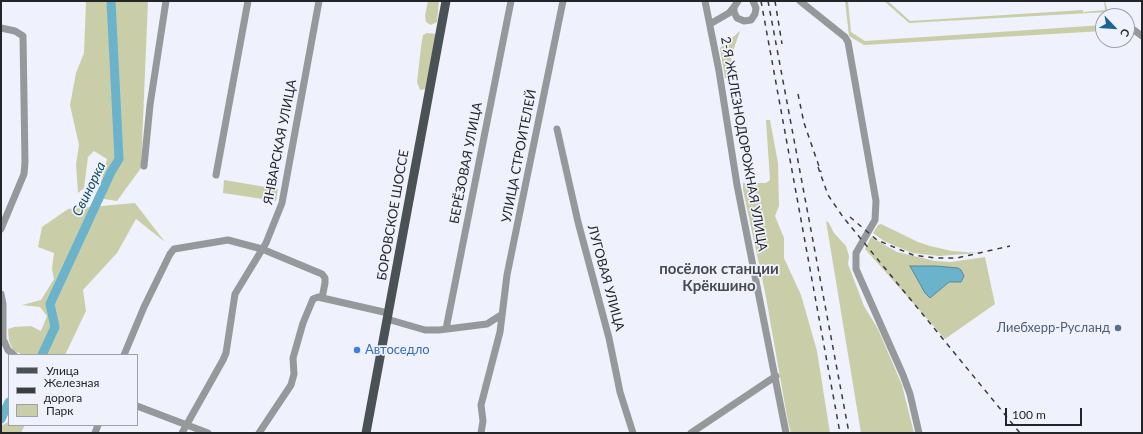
<!DOCTYPE html>
<meta charset="utf-8">
<style>
body{margin:0}
#map{position:relative;width:1143px;height:434px;overflow:hidden;background:#eff2fc;font-family:Lato,sans-serif}
canvas{display:block}
.frame{position:absolute;inset:0;border:2px solid #242528;pointer-events:none}
.legend{position:absolute;left:8px;top:354px;width:130px;height:72px;box-sizing:border-box;background:#eff2fc;border:1px solid #9ea0a7;margin:0;padding:5px 7px;list-style:none;font-size:12px;color:#242528}
.legend li{display:flex;align-items:center;gap:8px;height:20px}
.legend b{width:20px;border:1px solid #9ea0a7}
.north{position:absolute;left:1095px;top:8px;width:40px;height:40px;box-sizing:border-box;background:#eff2fc;border:1px solid #9ea0a7;border-radius:50%;rotate:115deg;font-size:11px;font-weight:700;line-height:16px;text-align:center;color:#242528}
.north::after{content:'';display:block;margin:auto;width:14px;height:18px;background:#1c6498;clip-path:polygon(50% 0,100% 100%,50% 72%,0 100%)}
.scale{position:absolute;left:1005px;top:408px;width:77px;height:18px;box-sizing:border-box;border:2px solid #242528;border-top:0;padding-left:5px;font-size:12px;line-height:14px;white-space:nowrap;color:#242528;-webkit-text-stroke:3px #eff2fc;paint-order:stroke}
</style>
<div id="map">
<canvas width="1143" height="434"></canvas>
<div class="frame"></div>
<ul class="legend">
<li><b style="height:5px;background:#4a5255"></b>Улица</li>
<li><b style="height:5px;background:#3b3c40"></b>Железная дорога</li>
<li><b style="height:11px;background:#cacea8"></b>Парк</li>
</ul>
<div class="north">С</div>
<div class="scale">100 m</div>
</div>
<script>
const g = document.querySelector('canvas').getContext('2d');
g.lineJoin = 'round';
function paint(path, color) { g.fillStyle = color; g.fill(path, 'evenodd'); }
const toPath = rows => new Path2D(rows.map(r => 'M' + r).join(''));
function trace(path, color, width, dash) { g.strokeStyle = color; g.lineWidth = width; g.lineCap = dash ? 'butt' : 'round'; g.setLineDash(dash || []); g.stroke(path); }
function drawText(font, color, halo, rows, align = 'center') {
  g.font = font + ' Lato,sans-serif'; g.lineWidth = 3.5; g.setLineDash([]); g.textBaseline = 'middle'; g.strokeStyle = halo; g.fillStyle = color; for (const [text, x, y, turn = 0] of rows) {
    g.save(); g.translate(x, y); g.rotate((+turn || 0) * Math.PI / 180); g.textAlign = isNaN(turn) ? turn : align; if (halo) g.strokeText(text, 0, 0); g.fillText(text, 0, 0); g.restore();
  }
}
const green = toPath([
 [86,1,148,1,141,168,117,201,104,199,101,182,107,159,94,151,88,157,84,188,78,193,76,164,79,145,70,105,76,73,84,53],
 [428,1,439,1,437,22,431,25,426,22,425,16],
 [845,1,848,1,851,32,865,41,1103,25,1103,31,864,45,849,36],
 [884,1,888,1,910,21,1083,10,1083,12,1105,10,1104,1,1105,1,1108,12,909,23],
 [740,31,731,57,733,70,728,78,725,78,720,48],
 [427,33,436,34,425,89,420,90,417,82,421,47,423,35],
 [766,120,770,120,778,163,779,206,775,216,784,238,784,258,801,295,817,351,830,433,791,433,788,422,765,292,743,190,743,183,766,183,770,180],
 [224,180,278,189,276,201,223,193],
 [135,203,165,242,136,219,117,253,83,290,86,311,65,355,23,355,13,350,9,341,8,329,14,327,31,326,41,331,47,316,40,307,22,305,41,300,54,279,52,269,54,253,38,247,42,227,68,209],
 [826,221,829,223,834,233,846,246,849,256,848,264,864,306,878,329,902,385,914,433,861,433],
 [881,224,918,242,930,246,952,251,978,253,939,256,912,253,884,241,873,233,878,225],
 [871,237,897,252,935,261,951,262,985,257,995,304,945,339,865,249],
 [9,418,9,425,25,425,21,433,1,433,1,426,8,422]
]);
const water = toPath([
 [910,266,936,266,958,268,961,270,964,276,961,282,949,282,930,298,925,293,910,266]
]);
const river = toPath([
 [42,355,55,327,50,304,111,172,119,159,111,1],
 [1,419,9,402]
]);
const minor = toPath([
 [705,1,719,71,737,185,786,433],
 [738,1,734,7,734,12,737,18,744,21,751,20,755,14,756,8,753,1],
 [800,1,845,37,848,42,876,201,875,220,856,253,856,269,903,375,910,394,919,433],
 [710,24,729,13,734,7],
 [1,28,15,31,23,36,25,162,24,174,1,229],
 [1134,30,1142,36],
 [557,129,578,222,609,338,620,392,633,433],
 [144,166,150,105,166,1],
 [216,175,248,1],
 [1,294,3,304,3,339,8,350,14,355],
 [387,319,425,330,439,330,487,324,501,315],
 [446,329,511,1],
 [124,355,144,307,170,254,174,249,228,240,262,249,322,274,325,278,325,283,322,298],
 [137,406,208,433],
 [95,433,98,425],
 [182,433,223,360,226,353,235,294,266,243,282,203,319,1],
 [259,433,291,385,294,374,293,358,303,323,313,299,318,297,388,313],
 [481,433,483,421,481,405,500,332,507,275,563,1],
 [691,433,776,376]
]);
const major = toPath([
 [366,433,446,1]
]);
const rail = toPath([
 [761,1,840,433],
 [768,1,849,433],
 [775,1,782,44],
 [798,94,804,123,821,172],
 [818,167,828,195,843,217,1020,433],
 [850,217,877,240,913,255,935,258,957,258,1010,246]
]);
const markers = [
 [1118,328,4,"#5c6f8a"],
 [357,350,4,"#3f7fe0"]
];
const streetNames = [
 ["ЯНВАРСКАЯ УЛИЦА",280,142,-79],
 ["2-Я ЖЕЛЕЗНОДОРОЖНАЯ УЛИЦА",744,144,80],
 ["УЛИЦА СТРОИТЕЛЕЙ",519,156,-79],
 ["БЕРЁЗОВАЯ УЛИЦА",466,163,-79],
 ["БОРОВСКОЕ ШОССЕ",393,215,-80],
 ["ЛУГОВАЯ УЛИЦА",606,278,75]
];
const serviceNames = [
 ["Лиебхерр-Русланд",1110,328]
];
const shopNames = [
 ["Автоседло",365,350]
];
const waterNames = [
 ["Свинорка",89,189,-64]
];
const quarterNames = [
 ["посёлок станции",719,269],
 ["Крёкшино",719,286]
];
paint(green, '#cacea8');
paint(water, '#6bb2cb');
trace(water, '#56889a', 1);
trace(river, '#6bb2cb', 9);
trace(minor, '#95999b', 7);
trace(major, '#4a5255', 9);
trace(rail, '#3b3c40', 1.5, [5, 5]);
for (const [x, y, r, color] of markers) { const dot = new Path2D(); dot.arc(x, y, r, 0, 2 * Math.PI); g.fillStyle = color; g.fill(dot); trace(dot, '#eff2fc', 1.5); }
drawText('13px', '#242528', '#eff2fc', streetNames);
drawText('13px', '#4e5e75', '#eff2fc', serviceNames, 'right');
drawText('13px', '#366cbe', '#eff2fc', shopNames, 'left');
drawText('italic 14px', '#124e60', '#eff2fc', waterNames);
drawText('bold 15px', '#484a52', '#eff2fc', quarterNames);
</script>
